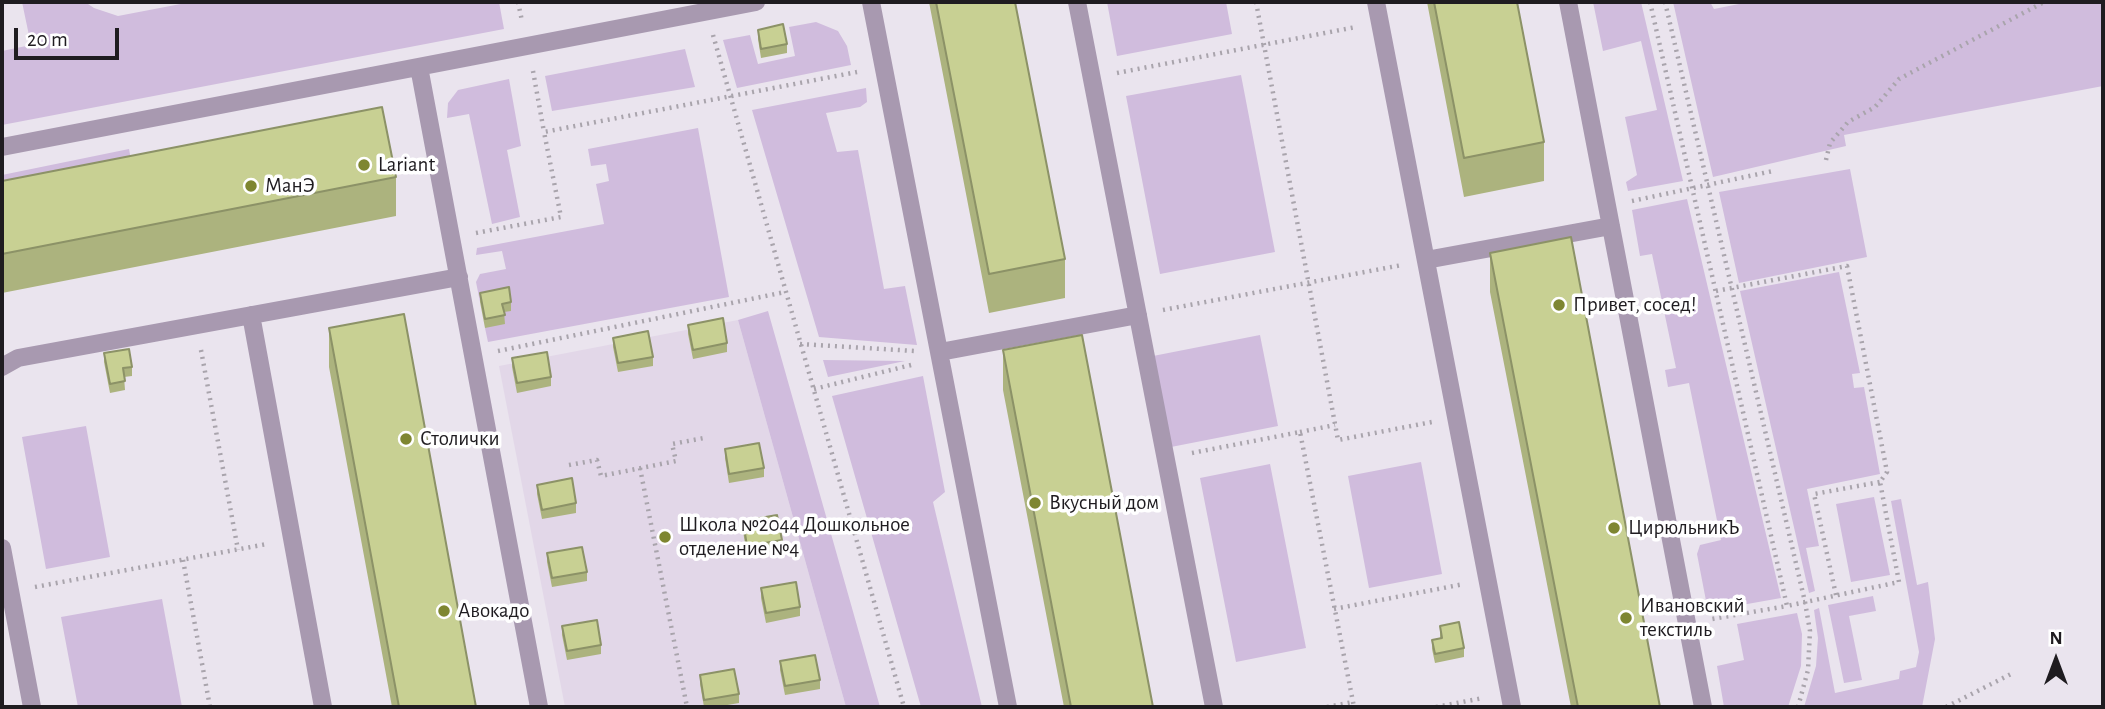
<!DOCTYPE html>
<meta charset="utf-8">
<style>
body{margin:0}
#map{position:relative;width:2105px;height:709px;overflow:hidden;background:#eae4ee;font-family:"Alegreya Sans",sans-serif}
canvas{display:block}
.frame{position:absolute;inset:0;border:4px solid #1f1c20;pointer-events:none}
.north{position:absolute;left:2021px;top:625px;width:70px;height:70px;-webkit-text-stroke:5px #fff;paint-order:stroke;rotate:0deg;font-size:19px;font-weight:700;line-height:28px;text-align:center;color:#1f1c20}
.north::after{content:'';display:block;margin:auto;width:24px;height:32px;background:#1f1c20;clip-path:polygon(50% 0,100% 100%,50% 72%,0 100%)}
.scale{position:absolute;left:14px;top:28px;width:105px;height:32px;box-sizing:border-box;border:4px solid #1f1c20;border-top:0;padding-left:9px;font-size:21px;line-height:24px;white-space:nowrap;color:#1f1c20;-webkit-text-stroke:5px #fff;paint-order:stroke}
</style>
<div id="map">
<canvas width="2105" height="709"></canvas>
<div class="frame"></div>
<div class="north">N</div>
<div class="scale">20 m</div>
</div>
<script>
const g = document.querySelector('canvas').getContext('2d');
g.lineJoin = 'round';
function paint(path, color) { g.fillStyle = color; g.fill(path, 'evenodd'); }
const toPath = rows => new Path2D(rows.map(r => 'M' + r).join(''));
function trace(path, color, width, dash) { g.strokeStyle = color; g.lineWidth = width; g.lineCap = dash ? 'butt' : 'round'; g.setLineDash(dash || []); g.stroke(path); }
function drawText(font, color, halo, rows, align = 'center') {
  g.font = font + ' "Alegreya Sans",sans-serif'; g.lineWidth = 7; g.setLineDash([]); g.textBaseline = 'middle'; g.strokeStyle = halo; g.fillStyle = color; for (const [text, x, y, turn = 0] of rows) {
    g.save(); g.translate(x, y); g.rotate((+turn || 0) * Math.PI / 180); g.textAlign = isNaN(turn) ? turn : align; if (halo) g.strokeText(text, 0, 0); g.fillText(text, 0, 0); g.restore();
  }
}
const built = toPath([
 [738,320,846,707,565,707,499,366]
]);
const green = toPath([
 [22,2,85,2,94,8,118,16,191,2,499,2,504,29,2,125,2,51,31,45],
 [1107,2,1226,2,1232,34,1117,56],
 [1593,2,1641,2,1683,181,1628,191,1626,182,1637,175,1625,117,1657,110,1641,41,1603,51],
 [1673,2,1710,2,1714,9,1749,2,2103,2,2103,86,1844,135,1846,146,1713,177],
 [816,22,838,31,847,46,851,65,737,88,723,40,750,35,758,64,795,56,789,27],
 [685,49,695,87,552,111,545,76],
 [1241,75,1275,252,1160,274,1126,96],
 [509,79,521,146,507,150,520,217,492,224,469,114,447,118,448,103,458,90],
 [866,88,867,102,860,107,826,113,837,152,858,150,884,289,905,286,917,345,819,337,752,110],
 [698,128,729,297,488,342,485,328,502,313,508,297,480,302,476,282,480,274,506,269,502,251,476,255,477,248,604,224,596,184,609,181,606,164,591,166,588,149],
 [129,149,131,160,11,185,10,179,2,180,2,175],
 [1850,169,1867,257,1739,283,1719,192],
 [1687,199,1781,598,1708,611,1697,554,1700,545,1721,540,1689,383,1668,387,1665,370,1676,368,1652,254,1640,256,1632,210],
 [1839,272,1860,373,1852,374,1854,388,1864,387,1880,474,1807,489,1819,546,1806,548,1815,591,1809,593,1740,291],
 [768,311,880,707,846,707,738,320],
 [1260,335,1278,426,1171,447,1153,356],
 [823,360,905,361,828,377],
 [923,376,945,492,933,502,982,707,921,707,832,396],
 [86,426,110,557,46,569,22,437],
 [1421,462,1442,574,1369,588,1348,476],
 [1270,464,1306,648,1236,662,1200,478],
 [1874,497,1890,575,1851,582,1836,504],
 [1901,499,1917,585,1928,582,1935,639,1922,707,1804,707,1816,666,1818,638,1814,610,1819,608,1835,693,1899,679,1900,671,1916,667,1919,652,1891,501],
 [1873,596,1876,611,1849,616,1862,680,1844,683,1828,605],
 [162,599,182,707,78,707,61,617],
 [1797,613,1802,634,1801,666,1788,707,1724,707,1717,666,1744,660,1737,624]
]);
const path = toPath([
 [518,2,522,21],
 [1256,2,1338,440,1432,422],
 [1650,2,1787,606,1712,619],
 [1665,2,1805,602,1810,631,1808,670,1798,707],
 [713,35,904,707],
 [533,71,544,132],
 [1117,73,1356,27],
 [1826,160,1830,143,1848,122,1875,107,1899,79,2044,2],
 [1632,201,1773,171],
 [476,233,561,217,544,132,857,72],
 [1716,291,1847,266,1887,472,1880,482,1899,582,1787,606],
 [1163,310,1402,265],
 [800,344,915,351],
 [201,350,238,550],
 [498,351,785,292],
 [814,389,915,364],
 [1300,432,1335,425],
 [1192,453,1300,432,1354,707],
 [569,465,597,460,601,476,676,461,672,444,704,438],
 [640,468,687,707],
 [183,560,210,707],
 [35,587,267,544],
 [1836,595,1814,494,1880,482],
 [1334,609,1464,584],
 [1327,707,1353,702],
 [1436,707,1483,698],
 [1946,707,2011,674]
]);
const service = toPath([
 [871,2,1008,707],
 [1077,2,1214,707],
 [1376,2,1512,707],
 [1568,2,1703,707],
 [419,67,539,707],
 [2,147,756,2],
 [1426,260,1611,226],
 [251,315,323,707],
 [940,352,1138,315],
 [2,367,18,358,459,277],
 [2,548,32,707]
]);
const wall = toPath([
 [929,2,1015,2,1065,259,1065,298,989,313],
 [1427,2,1517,2,1544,142,1544,181,1464,197],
 [758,30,787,44,787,53,761,58,758,39],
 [396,177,396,216,2,293,2,181],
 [1490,253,1660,707,1571,707,1490,292],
 [480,293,511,302,511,311,504,312,505,324,485,328,480,302],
 [688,325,727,343,727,352,693,359,688,334],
 [329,328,476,707,392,707,329,367],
 [613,338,653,357,653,366,618,372,613,347],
 [1003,350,1153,707,1064,707,1003,390],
 [104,353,132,367,132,376,124,377,125,390,110,393,104,362],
 [512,358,551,377,551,386,517,393,512,367],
 [725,449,764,468,764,477,729,483,725,458],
 [537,485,576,503,576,513,542,519,537,494],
 [743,521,782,540,782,549,747,556,743,531],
 [547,553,587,572,587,581,552,587,547,562],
 [761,588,800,607,800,616,766,623,761,598],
 [562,626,601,645,601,654,567,660,562,635],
 [1440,626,1464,648,1464,657,1435,663,1432,649,1432,640,1440,638],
 [780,661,820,680,820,689,785,695,780,670],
 [700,675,739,694,739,703,716,707,704,707,700,684]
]);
const building = toPath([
 [936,2,1015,2,1065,259,989,274,936,2],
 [1434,2,1517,2,1544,142,1464,158,1434,2],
 [783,24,787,44,761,49,758,30,783,24],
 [382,107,396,177,2,254,2,181,382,107],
 [1571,237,1660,707,1578,707,1490,253,1571,237],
 [509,287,511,302,502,304,505,315,485,319,480,293,509,287],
 [404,314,476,707,399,707,329,328,404,314],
 [723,318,727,343,693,350,688,325,723,318],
 [648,331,653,357,618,363,613,338,648,331],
 [1082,335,1153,707,1071,707,1003,350,1082,335],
 [129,349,132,367,123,368,125,381,110,384,104,353,129,349],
 [547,352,551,377,517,383,512,358,547,352],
 [759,443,764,468,729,474,725,449,759,443],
 [572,478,576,503,542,510,537,485,572,478],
 [777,515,782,540,747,546,743,521,777,515],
 [582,547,587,572,552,578,547,553,582,547],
 [796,582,800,607,766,613,761,588,796,582],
 [597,620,601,645,567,651,562,626,597,620],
 [1459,622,1464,648,1435,654,1432,640,1442,638,1440,626,1459,622],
 [815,655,820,680,785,686,780,661,815,655],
 [734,669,739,694,704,700,700,675,734,669]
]);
const markers = [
 [364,165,7,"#7e8631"],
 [251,186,7,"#7e8631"],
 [1559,305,7,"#7e8631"],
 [406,439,7,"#7e8631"],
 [1035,503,7,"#7e8631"],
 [1614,528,7,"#7e8631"],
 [665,537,7,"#7e8631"],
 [444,611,7,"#7e8631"],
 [1626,618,7,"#7e8631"]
];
const poiNames = [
 ["Lariant",378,165],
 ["МанЭ",265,186],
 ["Привет, сосед!",1573,305],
 ["Столички",420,439],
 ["Вкусный дом",1049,503],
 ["Школа №2044 Дошкольное",679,525],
 ["отделение №4",679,549],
 ["ЦирюльникЪ",1628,528],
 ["Ивановский",1640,606],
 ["текстиль",1640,630],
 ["Авокадо",458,611]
];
paint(built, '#e2d7e8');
paint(green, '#d0bcdd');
trace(path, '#a9a4ac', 4.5, [2, 5]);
trace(service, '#a899b0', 18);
paint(wall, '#acb37e');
paint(building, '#c8d093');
trace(building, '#8c9267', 2);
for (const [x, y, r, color] of markers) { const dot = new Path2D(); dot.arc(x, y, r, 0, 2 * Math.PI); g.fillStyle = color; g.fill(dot); trace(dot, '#fff', 2.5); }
drawText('21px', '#1f1c20', '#fff', poiNames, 'left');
</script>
